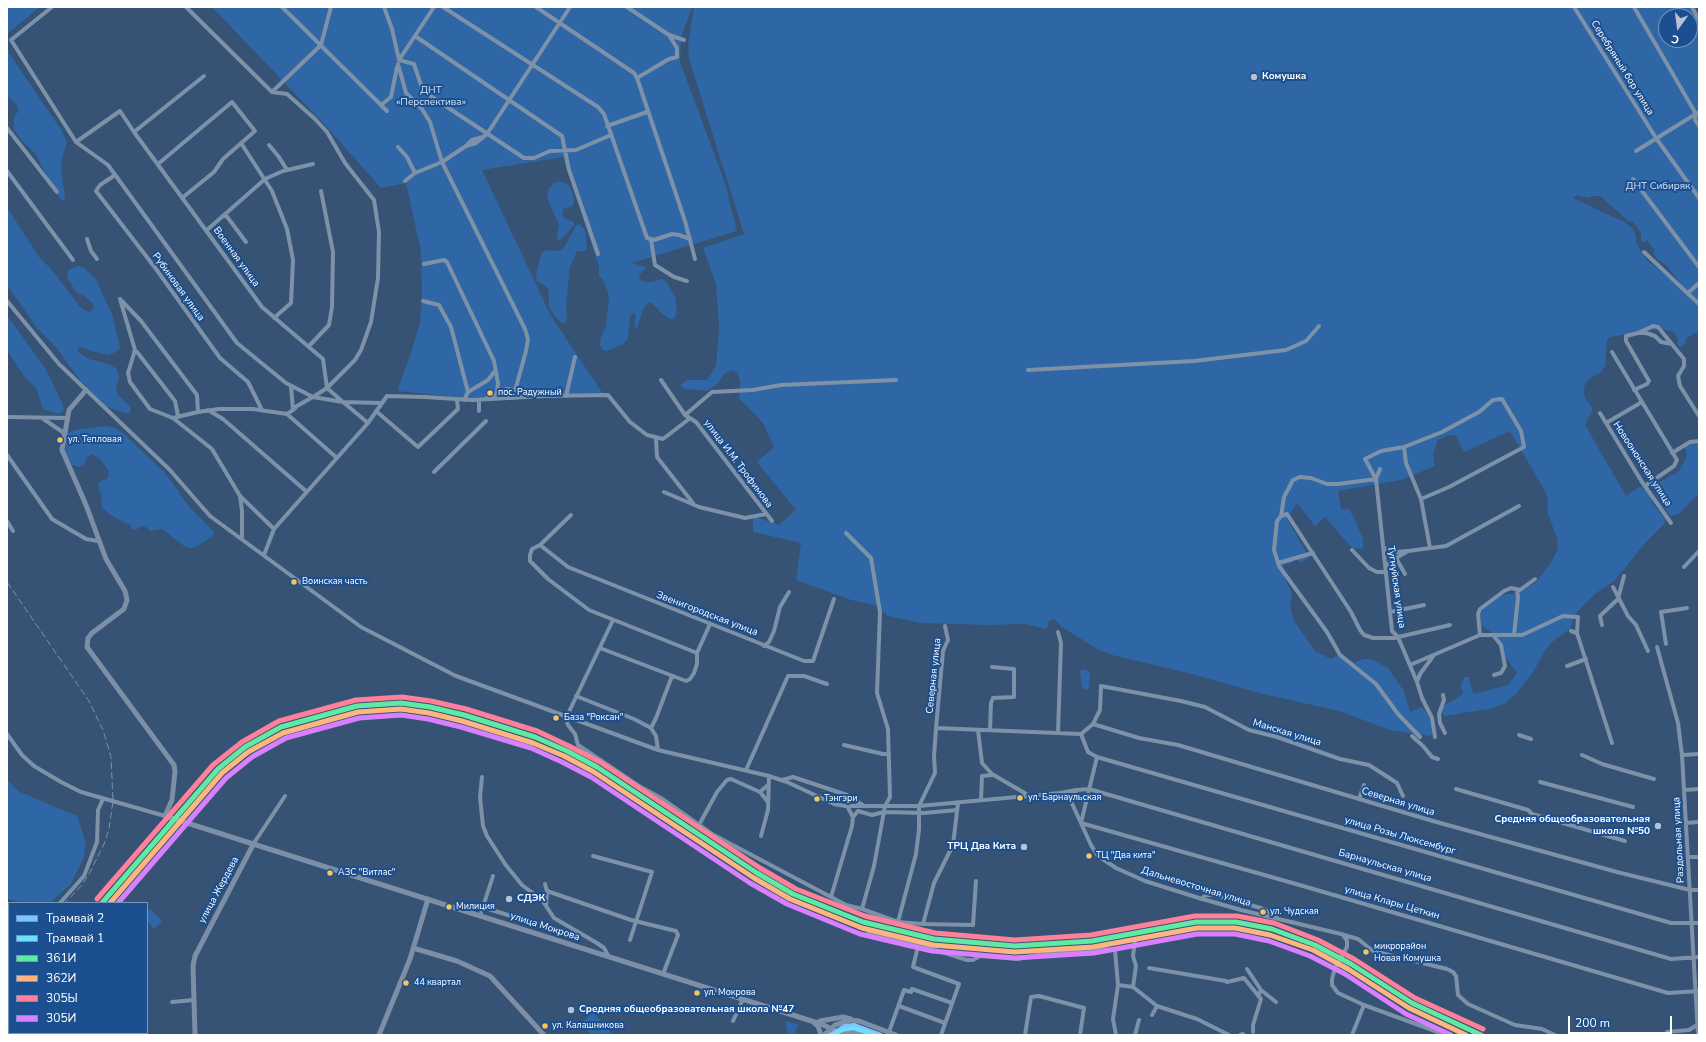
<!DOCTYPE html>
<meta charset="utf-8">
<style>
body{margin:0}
#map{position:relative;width:1706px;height:1042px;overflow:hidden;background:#365274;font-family:"Nunito Sans",sans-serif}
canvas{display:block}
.frame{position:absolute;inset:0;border:8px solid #fff;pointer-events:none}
.legend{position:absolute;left:8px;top:902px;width:140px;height:132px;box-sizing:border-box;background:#1b4f8f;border:1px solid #7695bc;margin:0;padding:5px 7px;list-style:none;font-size:12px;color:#fff}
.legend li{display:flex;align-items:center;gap:8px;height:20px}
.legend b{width:20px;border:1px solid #7695bc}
.north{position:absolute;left:1658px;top:8px;width:40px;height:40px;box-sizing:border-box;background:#1b4f8f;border:1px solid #7695bc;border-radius:50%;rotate:194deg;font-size:11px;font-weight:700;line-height:16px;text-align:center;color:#fff}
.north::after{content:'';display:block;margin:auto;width:14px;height:18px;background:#b9c2ce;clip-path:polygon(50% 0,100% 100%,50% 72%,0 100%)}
.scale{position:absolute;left:1568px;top:1016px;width:104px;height:18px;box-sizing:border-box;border:2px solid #fff;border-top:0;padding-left:5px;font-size:12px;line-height:14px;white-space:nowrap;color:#fff;-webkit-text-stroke:3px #1b4f8f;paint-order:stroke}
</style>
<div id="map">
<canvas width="1706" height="1042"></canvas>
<div class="frame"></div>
<ul class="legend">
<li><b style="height:5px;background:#80c4ff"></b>Трамвай 2</li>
<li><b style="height:5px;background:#6ddff8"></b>Трамвай 1</li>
<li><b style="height:5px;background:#60e9a3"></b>361И</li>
<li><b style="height:5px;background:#ffb580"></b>362И</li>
<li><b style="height:5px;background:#ff8098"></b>305Ы</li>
<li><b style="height:5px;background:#d880ff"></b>305И</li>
</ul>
<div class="north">С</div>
<div class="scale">200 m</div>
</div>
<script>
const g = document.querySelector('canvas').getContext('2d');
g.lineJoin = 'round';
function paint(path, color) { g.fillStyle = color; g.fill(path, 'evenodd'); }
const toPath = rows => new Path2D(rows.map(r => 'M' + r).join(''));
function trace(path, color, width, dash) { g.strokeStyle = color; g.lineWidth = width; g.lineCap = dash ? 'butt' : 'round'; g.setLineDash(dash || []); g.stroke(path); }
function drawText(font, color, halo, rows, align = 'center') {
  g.font = font + ' "Nunito Sans",sans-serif'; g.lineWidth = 4; g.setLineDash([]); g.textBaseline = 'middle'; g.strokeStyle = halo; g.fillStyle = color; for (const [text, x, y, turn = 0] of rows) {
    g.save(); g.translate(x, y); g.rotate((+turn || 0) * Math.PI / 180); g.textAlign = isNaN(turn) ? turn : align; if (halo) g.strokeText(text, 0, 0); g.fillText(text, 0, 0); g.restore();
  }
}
const green = toPath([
 [7,7,40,7,7,34],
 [212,7,692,7,681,38,680,62,724,180,737,231,632,263,646,267,639,276,641,281,651,282,662,279,666,281,675,297,677,311,675,317,671,320,660,312,652,303,648,303,643,309,637,329,634,326,636,316,634,313,630,316,628,339,622,345,606,351,602,349,600,345,601,337,606,326,609,299,607,289,602,279,599,277,599,267,563,157,482,170,551,316,603,394,469,398,397,391,410,356,420,322,422,298,421,252,406,183,381,188,324,124],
 [694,7,1693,7,1699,17,1699,331,1686,338,1685,344,1681,347,1678,346,1677,337,1672,331,1660,329,1610,337,1607,341,1605,366,1600,373,1589,379,1585,384,1584,392,1585,398,1592,407,1592,411,1585,425,1626,496,1640,486,1648,493,1653,504,1665,519,1664,524,1647,541,1614,581,1596,593,1578,611,1574,616,1570,629,1552,642,1544,652,1535,669,1517,693,1504,704,1489,709,1444,716,1442,712,1442,707,1463,694,1461,685,1464,677,1469,677,1473,694,1508,685,1517,673,1506,658,1498,637,1481,625,1480,614,1484,608,1498,597,1506,594,1515,594,1535,583,1550,564,1558,549,1557,538,1547,511,1548,501,1546,493,1510,431,1464,452,1456,436,1449,435,1438,440,1433,454,1435,466,1401,480,1338,491,1341,509,1349,509,1355,520,1363,539,1363,549,1352,548,1325,517,1315,526,1297,503,1287,519,1309,557,1300,563,1297,559,1292,563,1284,565,1282,572,1292,594,1290,607,1294,621,1315,651,1331,659,1342,653,1354,663,1363,659,1371,659,1388,668,1404,691,1410,712,1421,707,1425,710,1430,720,1433,733,1430,736,1390,730,1339,711,1259,693,1192,674,1112,655,1097,649,1062,627,1055,619,1050,620,1046,629,1025,624,990,625,921,623,888,616,875,605,851,600,796,580,801,543,753,532,753,516,779,525,796,510,757,462,774,447,763,423,739,398,740,381,737,372,731,370,724,374,718,383,707,391,684,389,680,385,687,380,707,380,716,366,719,327,716,284,703,248,744,234,689,59,688,45],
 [1666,16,1690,16,1690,40,1666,40],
 [1577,195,1589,198,1593,196,1600,196,1628,221,1633,222,1641,233,1641,239,1643,243,1647,240,1654,250,1653,253,1658,260,1666,265,1688,293,1647,260,1637,245,1635,234,1632,228,1626,223,1573,198],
 [7,50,62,131,67,142,62,158,61,169,65,197,64,201,61,200,41,165,37,155,23,142,14,130,14,118,18,111,17,105,7,96],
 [559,181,565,183,570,187,574,198,574,203,572,207,564,208,562,215,566,219,574,222,574,225,560,241,557,240,557,236,559,225,547,198,549,188,554,183],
 [7,207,39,257,52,270,81,308,89,312,93,310,93,304,86,297,76,292,68,279,67,273,70,269,77,266,83,267,95,278,112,314,120,348,116,352,108,355,91,351,82,347,78,348,78,352,89,359,108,364,117,369,119,377,116,389,118,395,130,406,131,411,128,414,107,407,80,380,55,346,37,328,7,285],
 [579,224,585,230,587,249,585,251,577,251,570,267,566,304,567,316,566,322,564,323,559,321,552,312,549,307,549,291,547,287,537,281,536,274,541,254,545,250,559,251,563,249,576,226],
 [7,315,45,368,63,405,64,411,58,414,43,409,36,388,24,376,7,350],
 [105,426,115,428,124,434,166,474,189,507,214,532,213,536,196,547,189,548,184,546,162,529,150,531,148,528,141,526,136,530,132,529,130,525,112,516,103,509,101,504,102,495,99,490,98,484,102,480,107,479,109,474,108,470,100,459,91,454,87,457,84,465,80,467,72,465,65,454,68,433,74,430],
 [1692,443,1699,443,1699,493,1679,514,1670,516,1654,492,1655,489,1660,482,1679,471,1687,456,1685,448],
 [1082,670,1087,670,1090,673,1089,689,1084,689,1082,687,1080,672],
 [7,779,18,791,77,816,86,843,84,857,71,884,50,903,25,903,7,899],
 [150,909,162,921,154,929,147,921,147,912],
 [593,1012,613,1035,591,1035,581,1023],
 [785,1021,800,1025,796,1028,795,1035,788,1035]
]);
const minor = toPath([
 [52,7,11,40,76,142,108,165,237,343,286,383,313,397,327,388,355,360,361,350,371,322,378,278,379,232,374,200,345,163,327,132,315,119,287,94,272,92,186,7],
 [282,7,387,111],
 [384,7,392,29,399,60,414,64,423,91,524,158,534,158,550,151,576,150,611,135],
 [443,7,598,107,604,114,647,238,654,240,672,234,679,235,690,239],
 [536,7,634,73,637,78,685,221,695,259],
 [627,7,669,35,684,40],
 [1574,7,1656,138,1699,198],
 [1634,7,1696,114],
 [1692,7,1699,20],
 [415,36,562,136,569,170,598,254],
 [399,60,434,7],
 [398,64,406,93,422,109,430,122,442,162,525,329,528,339,526,351,513,398],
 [637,78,669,59,677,57,677,48,669,35],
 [272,92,321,45,331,7],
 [381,105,391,97,397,67],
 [1696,114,1695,120,1699,126],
 [607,126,647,112],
 [7,128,57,192],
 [134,132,204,76],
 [76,142,120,111,134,132,262,307,323,359,327,388,343,402,381,403],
 [241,143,272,191,287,229,293,260,291,303,274,318],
 [269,145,279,157,287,170],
 [466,146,476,143,487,134,570,7],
 [398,147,407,157,415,173],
 [1636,151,1699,112],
 [158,164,232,102,255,131,223,159,214,172,182,198],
 [7,171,73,260],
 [115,175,100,185,96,191,156,269,220,358,248,382,262,410],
 [1633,179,1699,267],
 [405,181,415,173,442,162,466,146,472,140,483,137],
 [225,214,246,242],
 [207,230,265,179,283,171,313,164],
 [87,239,91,251,97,259],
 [651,240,655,265,674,277,687,281],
 [1644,252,1699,304],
 [424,264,444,260,447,262,494,361,498,383,497,393],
 [1689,292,1699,283],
 [120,299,135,350,128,373,130,382,150,409,173,418,212,449,240,496,274,529],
 [120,299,141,321,197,395,198,412],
 [7,301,59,364,169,469,210,516,361,627,456,676,658,750,769,776,787,782,834,804,845,806,919,806,1060,793,1070,799,1091,845,1098,856,1116,868,1145,881,1199,898,1241,910,1341,934,1358,939,1373,951,1447,969,1453,972,1456,976,1458,995,1468,1004,1515,1025,1542,1029,1555,1035],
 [423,301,439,305,451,327,468,392,464,400],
 [1638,333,1653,326,1658,327,1684,359,1684,366,1678,376,1680,386,1699,416],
 [309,346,329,325,332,307,333,252,321,191],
 [134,352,137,352,175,401,178,416],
 [1612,352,1677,460,1674,466,1645,486],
 [1028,370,1194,361,1286,350,1306,341,1319,326],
 [661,380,685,415,696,422,772,521],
 [291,386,293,410],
 [1634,390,1647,384,1649,381,1626,341,1626,336,1638,333,1646,333,1655,336,1661,342,1672,344],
 [468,392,488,380,495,371],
 [566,396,575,357],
 [485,399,507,389,515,390],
 [208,410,223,419,307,492],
 [376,411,418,447,458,409,457,400],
 [479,411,479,400],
 [1600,413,1642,482,1671,523],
 [287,414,337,458],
 [685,415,712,392,753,390,781,385,896,380],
 [7,417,67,418],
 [42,418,64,433],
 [173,418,198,412,219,409,253,409,287,414,293,410,297,406,313,397,343,402,368,423],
 [1606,423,1642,402],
 [656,438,657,457,693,503],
 [1404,447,1381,451,1365,459,1376,479,1392,631,1398,637,1417,682,1422,698,1432,718,1435,737],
 [1672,453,1690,442,1699,441],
 [7,455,52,519,86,539,98,541],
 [434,472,486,421],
 [1376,479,1380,469],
 [664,492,699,507,745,518,766,514],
 [240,496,242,511,242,539],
 [1421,499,1406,463,1404,447,1442,432,1479,412,1493,400,1502,399,1521,431,1524,447,1449,487,1421,499,1430,548],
 [571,515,540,545,532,549,530,555,530,561,548,579,589,610,697,653],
 [1281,516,1284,497,1293,480,1300,477,1311,478,1327,484,1338,484,1376,479],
 [7,521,13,531],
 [846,533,871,558,880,612,877,693,888,729,890,797,885,806,874,866,862,909],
 [540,545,568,567,804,661,813,661,834,599],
 [1383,548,1397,552,1407,551],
 [1352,550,1369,568,1377,572,1386,572],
 [264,555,274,529,368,423,387,396,425,397,472,400,545,396,608,395,630,422,647,435,663,439,689,419],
 [1396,558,1405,574],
 [1278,563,1313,553],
 [1386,566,1391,561,1408,551,1446,546,1519,506],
 [1684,567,1699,551],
 [1613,587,1628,616,1636,625,1648,651],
 [1390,612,1424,605],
 [613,620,566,718,568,725,575,734,578,745,639,786,661,798,712,834,846,905,862,909,898,922,923,924,973,925,976,881],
 [1602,625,1600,616,1618,599,1624,576],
 [1571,631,1577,633],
 [1058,632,1061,643,1058,733],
 [1480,635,1478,614,1480,609,1504,591,1511,588,1520,590,1535,579],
 [1493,635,1501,645,1505,666,1501,673,1494,675],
 [1514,635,1518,598,1517,590],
 [1666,644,1661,612,1687,608],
 [764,646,769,642,774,631,780,607,789,592],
 [1657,647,1678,723,1682,755,1698,1035],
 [600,648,686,681,690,679,694,673,697,664,697,653,710,624],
 [1410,665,1480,635,1522,635,1563,616,1578,617,1577,633,1612,743],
 [1567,666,1586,659],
 [1417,682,1420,674,1434,655],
 [1443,695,1444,700,1439,714,1440,723,1445,733],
 [576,696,634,719,651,728,656,736,658,750],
 [1093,724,1139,738,1178,745,1433,821,1617,872,1690,890,1699,890],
 [651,728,656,718,672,676],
 [936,728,943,651,948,640,945,626],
 [978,730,982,763,992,774,1028,795],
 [990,730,991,703,993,698,1014,697,1014,669,992,667],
 [7,734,22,755,34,766,61,782,81,792,165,816],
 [1519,735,1531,739],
 [1412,736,1423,746,1432,757,1438,759],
 [1420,737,1398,714,1376,684,1340,655,1327,632,1279,566,1274,550,1277,521,1281,516,1287,514,1351,612,1360,630,1364,635,1373,638,1394,638,1450,625],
 [844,745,883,754,889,754],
 [1582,755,1602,764,1654,779],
 [1682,755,1699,754],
 [1097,757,1671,923,1699,923],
 [746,770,788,676,804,676,827,684],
 [482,777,480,797,483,826,487,836,505,864,522,885,542,900,554,918,597,943,604,948,609,957],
 [782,780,793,777,847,795,864,806],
 [1540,782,1633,807],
 [1456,789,1528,810,1532,814,1625,841],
 [1685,790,1699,789],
 [760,792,768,785],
 [1060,793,1076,790],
 [1403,796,1397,783,1369,765,1340,759,1277,737,1249,730,1205,707,1181,701,1101,686,1100,710,1093,724,1081,734,1088,752,1097,757,1081,823,1303,886,1668,993,1699,991],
 [1070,799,1077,790,1089,789,1671,959,1699,957],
 [1359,799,1364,785],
 [981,800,982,776,992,775],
 [853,817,858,811,872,815,884,812,924,813,957,810],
 [1686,823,1699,822],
 [699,825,717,792,727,780,731,779,760,792,768,802],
 [761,836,768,810,769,776],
 [254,843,285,796],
 [593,856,652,872,630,940],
 [1688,857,1699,857],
 [545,884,547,891],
 [831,897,852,826,853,817,847,806],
 [1201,899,1206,895,1214,895,1261,908,1275,915,1278,919],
 [60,903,84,876,97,842,98,810,103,799],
 [546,906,547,891,631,920,676,931,678,935,663,974],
 [482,907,524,920],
 [480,916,493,876],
 [898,922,916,854,919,829,919,806,935,773,934,756,936,728,1081,734],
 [923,924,934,883,953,845,958,803],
 [868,933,910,942,967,960,973,960,980,956,1018,959,1037,955,1103,949,1115,950,1118,985,1113,1019,1116,1035],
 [1343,935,1347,941,1347,947,1335,968,1332,979,1332,985,1338,993,1364,1005,1446,1035],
 [918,946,913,967,959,984,941,1035],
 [7,950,9,949],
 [1149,968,1226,981],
 [1247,969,1261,990,1258,996],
 [1227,982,1244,978,1261,999,1253,1025,1253,1032],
 [1118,985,1133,987,1157,1006,1197,1019,1229,1035],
 [1133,987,1136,966,1133,956,1135,941],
 [1261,990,1276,1002],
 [172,1002,194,1000],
 [899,1006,945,1023],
 [1152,1015,1157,1006],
 [733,1021,743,999],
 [889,1032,904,990,911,992,912,989,952,1003],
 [1667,1032,1689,1030,1697,1025],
 [1025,1035,1031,997,1039,996,1084,1008,1080,1035],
 [1135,1035,1139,1020],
 [1240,1035,1243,1034],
 [1352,1035,1364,1005]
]);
const major = toPath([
 [86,390,69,410,62,450,86,505,106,559,125,591,127,600,124,609,92,633,88,638,87,647,174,765,175,771,172,800,165,816,821,1024,843,1034],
 [413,948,457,961,490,976,544,1035],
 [820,1021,843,1017,851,1019],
 [815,1024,818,1026,821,1035],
 [195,1035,193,966,195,956,254,843],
 [379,1035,410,959,428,899],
 [824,1035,835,1025,851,1020,859,1021,896,1035],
 [841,1035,849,1032,864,1035]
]);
const rail = toPath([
 [7,582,89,701,103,730,111,757,113,801,109,829,104,844,89,874,81,886,65,903],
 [7,954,9,953]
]);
const rail1 = toPath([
 [102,903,218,769,245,747,281,727,357,706,401,703,430,707,464,715,535,737,567,751,597,767,757,873,793,894,863,922,934,939,1015,946,1092,941,1196,922,1236,922,1272,929,1315,945,1351,964,1412,1003,1481,1035]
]);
const rail2 = toPath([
 [110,903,222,773,248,752,283,733,358,712,401,709,429,713,462,721,533,743,564,756,594,772,754,878,790,899,862,928,933,945,1015,952,1093,947,1197,928,1235,928,1270,935,1313,950,1348,969,1409,1008,1466,1035]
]);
const rail3 = toPath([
 [97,899,213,765,242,742,279,721,356,700,402,697,431,701,466,709,537,731,569,746,600,762,760,868,796,889,865,916,935,933,1015,940,1091,935,1195,916,1237,916,1274,923,1318,940,1354,959,1415,998,1483,1029]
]);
const rail4 = toPath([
 [118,903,226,778,252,757,286,738,359,718,401,715,428,719,461,727,531,748,562,762,591,777,750,883,787,904,860,934,932,951,1015,958,1094,953,1197,934,1235,934,1269,941,1310,956,1345,974,1406,1014,1451,1035]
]);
const tram1 = toPath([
 [830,1035,845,1026,854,1025,881,1035]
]);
const tram2 = toPath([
 [833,1035,842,1030,853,1028,876,1035]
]);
const markers = [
 [1254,77,4,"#b9c2ce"],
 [490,393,3.5,"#fcc553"],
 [60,440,3.5,"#fcc553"],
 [294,582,3.5,"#fcc553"],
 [556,718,3.5,"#fcc553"],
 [1020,798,3.5,"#fcc553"],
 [817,799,3.5,"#fcc553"],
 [1658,826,4,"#b9c2ce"],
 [1024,847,4,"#b9c2ce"],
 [1089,856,3.5,"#fcc553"],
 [330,873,3.5,"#fcc553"],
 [509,899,4,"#b9c2ce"],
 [449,907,3.5,"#fcc553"],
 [1263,912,3.5,"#fcc553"],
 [1366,952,3.5,"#fcc553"],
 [406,983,3.5,"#fcc553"],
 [697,993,3.5,"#fcc553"],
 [571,1010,4,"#b9c2ce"],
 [545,1026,3.5,"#fcc553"]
];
const busNames = [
 ["пос. Радужный",498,393],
 ["ул. Тепловая",68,440],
 ["Воинская часть",302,582],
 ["База \"Роксан\"",564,718],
 ["ул. Барнаульская",1028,798],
 ["Тэнгэри",824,799],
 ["ТЦ \"Два кита\"",1096,856],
 ["АЗС \"Витлас\"",338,873],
 ["Милиция",456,907],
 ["ул. Чудская",1270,912],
 ["микрорайон",1374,947],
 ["Новая Комушка",1374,959],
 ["44 квартал",414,983],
 ["ул. Мокрова",704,993],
 ["ул. Калашникова",552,1026]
];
const streetNames = [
 ["Серебряный бор улица",1622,68,58],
 ["Военная улица",236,257,54],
 ["Рубиновая улица",178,287,54],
 ["улица И.М. Трофимова",738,464,53],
 ["Новоононская улица",1642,464,57],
 ["Тугнуйская улица",1396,587,82],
 ["Звенигородская улица",707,614,21],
 ["Северная улица",934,676,-84],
 ["Манская улица",1287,733,17],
 ["Северная улица",1398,802,17],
 ["улица Розы Люксембург",1400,836,16],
 ["Раздольная улица",1679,840,-93],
 ["Барнаульская улица",1385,866,16],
 ["Дальневосточная улица",1196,887,17],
 ["улица Жердева",219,890,-62],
 ["улица Клары Цеткин",1392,903,16],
 ["улица Мокрова",545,927,18]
];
const poiNames = [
 ["Комушка",1262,77],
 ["Средняя общеобразовательная",1650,820,"right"],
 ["школа №50",1650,832,"right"],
 ["ТРЦ Два Кита",1016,847,"right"],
 ["СДЭК",517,899],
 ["Средняя общеобразовательная школа №47",579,1010]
];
const parkNames = [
 ["ДНТ",431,91],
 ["«Перспектива»",431,103],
 ["ДНТ Сибиряк",1658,187]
];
paint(green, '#2f66a5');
trace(minor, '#7d92a8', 4);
trace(major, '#7d8ea7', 5);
trace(rail, '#7e92a7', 1, [7, 3]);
trace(rail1, '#60e9a3', 5);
trace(rail2, '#ffb580', 5);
trace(rail3, '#ff8098', 5);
trace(rail4, '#d880ff', 5);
trace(tram1, '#80c4ff', 4);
trace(tram2, '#6ddff8', 4);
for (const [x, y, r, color] of markers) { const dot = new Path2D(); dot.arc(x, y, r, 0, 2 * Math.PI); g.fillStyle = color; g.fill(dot); trace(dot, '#1b4f8f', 1.5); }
drawText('9px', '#fff', '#1b4f8f', busNames, 'left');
drawText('10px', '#fff', '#1b4f8f', streetNames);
drawText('bold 10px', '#fff', '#1b4f8f', poiNames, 'left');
drawText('10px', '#cfe3fa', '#1b4f8f', parkNames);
</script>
